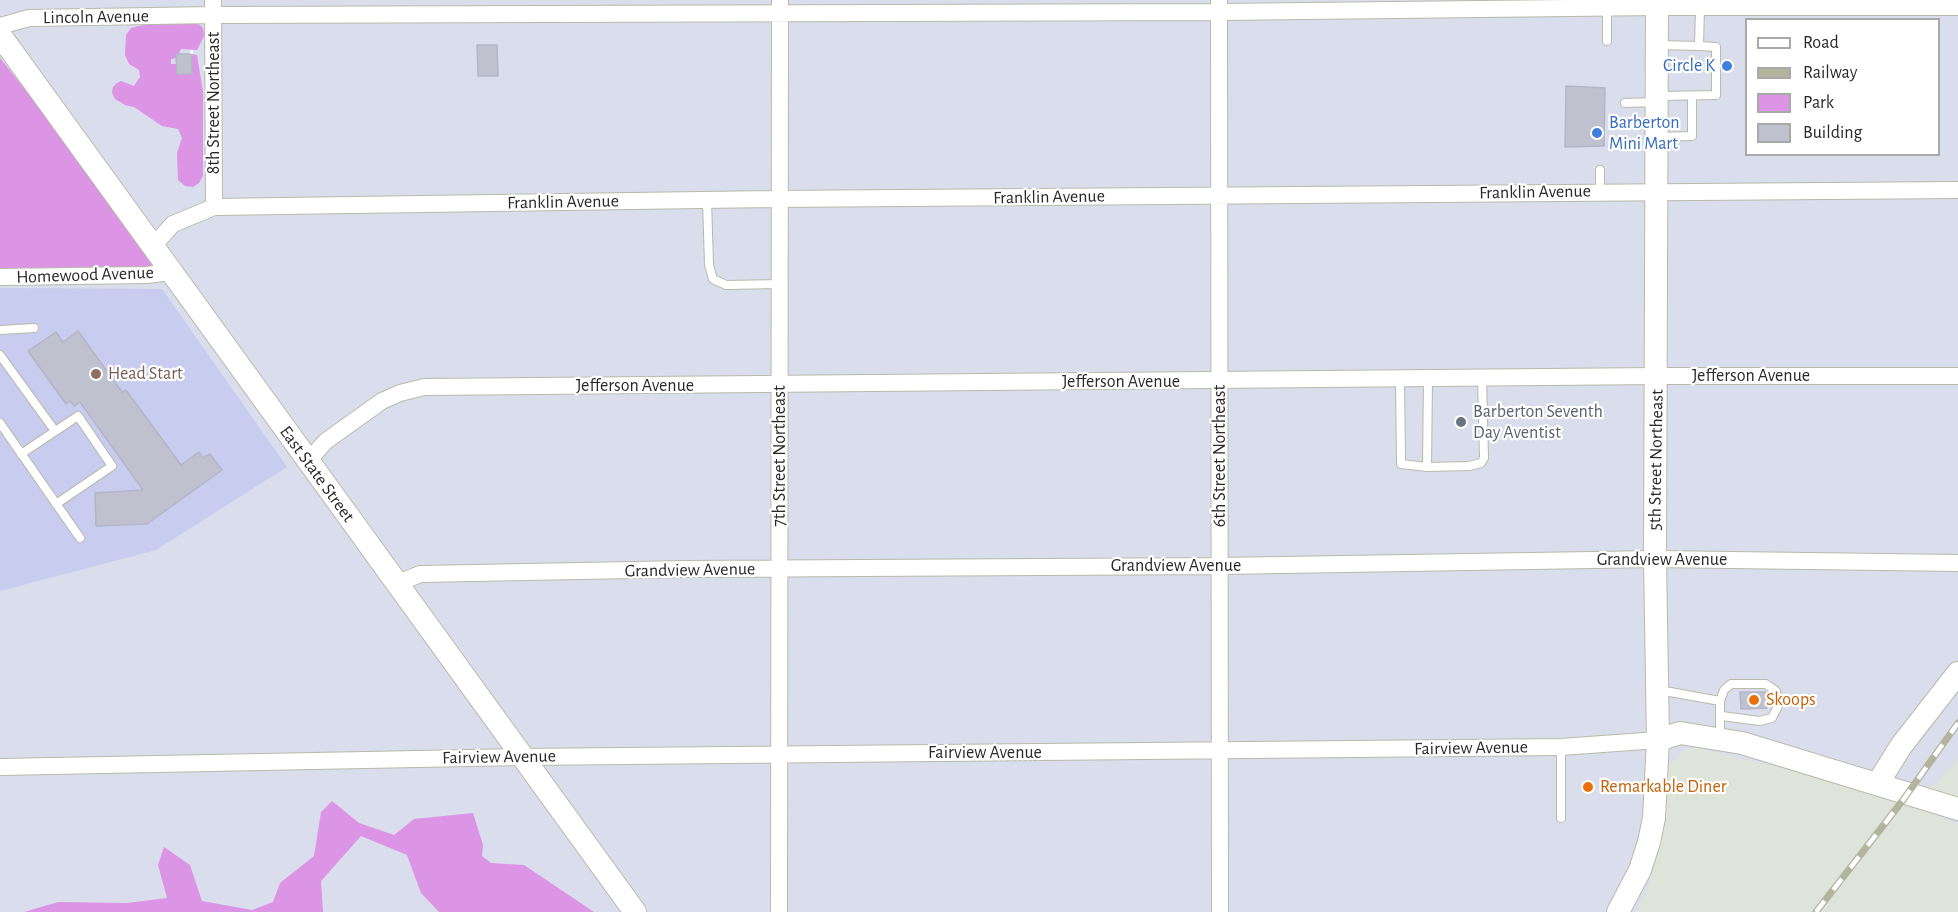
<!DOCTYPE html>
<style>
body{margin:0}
#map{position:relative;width:1958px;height:912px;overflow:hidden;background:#daddec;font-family:"Alegreya Sans",sans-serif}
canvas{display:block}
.legend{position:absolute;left:1745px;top:18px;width:195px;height:138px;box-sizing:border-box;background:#fff;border:2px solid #a9a9a9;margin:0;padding:8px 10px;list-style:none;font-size:18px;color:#292929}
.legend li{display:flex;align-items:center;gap:12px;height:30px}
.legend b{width:30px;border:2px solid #a9a9a9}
</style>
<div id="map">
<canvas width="1958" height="912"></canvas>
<ul class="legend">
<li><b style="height:8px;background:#fff"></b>Road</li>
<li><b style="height:8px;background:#b2b49d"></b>Railway</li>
<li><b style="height:16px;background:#dc94e5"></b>Park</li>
<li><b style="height:16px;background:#bfc1ce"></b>Building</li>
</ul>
</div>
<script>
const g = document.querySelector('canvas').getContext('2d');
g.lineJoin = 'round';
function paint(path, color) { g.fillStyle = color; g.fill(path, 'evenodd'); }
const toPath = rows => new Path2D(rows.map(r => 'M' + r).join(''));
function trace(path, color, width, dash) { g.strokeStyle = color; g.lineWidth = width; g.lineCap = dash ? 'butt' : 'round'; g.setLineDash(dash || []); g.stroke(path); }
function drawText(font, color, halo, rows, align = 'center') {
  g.font = font + ' "Alegreya Sans",sans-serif'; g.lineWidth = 4.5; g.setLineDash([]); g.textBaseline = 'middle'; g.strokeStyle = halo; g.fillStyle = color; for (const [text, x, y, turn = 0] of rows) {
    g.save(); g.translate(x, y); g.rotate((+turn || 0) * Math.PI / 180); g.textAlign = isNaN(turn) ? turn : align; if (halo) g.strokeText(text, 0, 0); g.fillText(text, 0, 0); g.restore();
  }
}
const industrial = toPath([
 [1697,748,1802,773,1925,810,1958,824,1958,912,1635,912,1646,894,1660,842,1665,770,1685,749],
 [1958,758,1958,799,1925,790,1937,783]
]);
const education = toPath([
 [0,288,162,289,287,467,156,550,0,591]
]);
const green = toPath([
 [198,23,203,28,204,36,197,50,181,49,177,58,171,59,171,64,176,64,177,74,192,74,191,54,197,55,203,92,203,176,199,183,193,187,185,186,178,180,177,153,182,138,178,129,162,126,134,107,125,105,115,99,112,93,113,87,117,83,121,81,134,86,140,77,139,70,129,64,125,55,126,35,131,28,147,24],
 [0,58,170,272,0,277],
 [332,801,359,823,394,835,414,819,473,813,483,845,482,856,491,863,524,865,594,912,439,912,421,893,407,855,361,836,321,881,323,912,24,912,58,902,127,903,167,898,158,865,164,847,190,865,202,901,252,910,273,902,280,883,314,856,321,812]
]);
const building = toPath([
 [477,45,497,45,498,76,478,76,477,45],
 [176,54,191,54,192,74,177,74,176,54],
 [1566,86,1605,88,1604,146,1565,147,1566,86],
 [78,331,122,392,126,390,181,465,199,452,203,458,210,454,222,470,147,524,96,526,95,493,143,490,80,402,74,406,70,401,66,404,28,351,56,332,63,342,78,331],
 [1740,692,1766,692,1767,708,1741,709,1740,692]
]);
const path = toPath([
 [190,52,193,52]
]);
const lane = toPath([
 [1607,7,1607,41],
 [1658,45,1699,46,1700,7],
 [1658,96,1716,95,1716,47,1699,46],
 [1625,103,1656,102],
 [1658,137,1692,136,1692,96],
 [1600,170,1600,192],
 [707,200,709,265,713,279,726,285,780,284],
 [0,330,34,328],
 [0,355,55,431],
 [1400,379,1401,464,1427,467],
 [1428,379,1427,467,1469,466,1481,463,1484,458,1482,378],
 [0,423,80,538],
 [21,454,78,416,112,466,56,504],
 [1659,690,1720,701],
 [1720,738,1720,701,1724,690,1731,684,1766,684,1776,691,1778,706,1772,718,1759,721,1722,716],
 [1561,747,1561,818]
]);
const street = toPath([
 [213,0,214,207],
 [1219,0,1220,912],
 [0,26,29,18,213,15,1219,12,1657,7,1958,7],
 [153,246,173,224,214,207,772,199,1958,190],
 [0,277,147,275,170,272],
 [308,461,326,441,382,401,400,393,424,387,1657,376,1958,376],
 [396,584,420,574,685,569,1220,566,1655,559,1958,563],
 [0,767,522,757,1561,747,1658,740],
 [779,912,780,0]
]);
const secondary = toPath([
 [0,35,635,912],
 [1658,740,1680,733,1742,743,1958,809],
 [1878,783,1901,746,1958,673],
 [1618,912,1640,870,1649,842,1654,818,1658,740,1655,559,1657,0]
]);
const rail = toPath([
 [1816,912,1903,800,1958,723]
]);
const markers = [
 [1727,66,6,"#3f7fe0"],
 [1597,133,6,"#3f7fe0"],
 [96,374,6,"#8d6e63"],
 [1461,422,6,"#6b7280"],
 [1754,700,6,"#e8710a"],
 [1588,787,6,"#e8710a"]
];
const streetNames = [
 ["Lincoln Avenue",96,17,-1],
 ["8th Street Northeast",214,103,-90],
 ["Franklin Avenue",1535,192,-1],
 ["Franklin Avenue",1049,197,-1],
 ["Franklin Avenue",563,202,-1],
 ["Homewood Avenue",85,275,-2],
 ["Jefferson Avenue",1751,376],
 ["Jefferson Avenue",1121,382],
 ["Jefferson Avenue",635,386],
 ["7th Street Northeast",780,456,-90],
 ["6th Street Northeast",1220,456,-90],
 ["5th Street Northeast",1656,460,-89],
 ["East State Street",317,474,54],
 ["Grandview Avenue",1662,560],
 ["Grandview Avenue",1176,566],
 ["Grandview Avenue",690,570,-1],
 ["Fairview Avenue",1471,748,-1],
 ["Fairview Avenue",985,753],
 ["Fairview Avenue",499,757,-1]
];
const shopNames = [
 ["Circle K",1715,66],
 ["Barberton",1609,123,"left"],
 ["Mini Mart",1609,144,"left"]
];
const educationNames = [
 ["Head Start",108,374]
];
const worshipNames = [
 ["Barberton Seventh",1473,412],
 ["Day Aventist",1473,433]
];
const foodNames = [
 ["Skoops",1766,700],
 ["Remarkable Diner",1600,787]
];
paint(industrial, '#dfe4db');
paint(education, '#c8ccee');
paint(green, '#dc94e5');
paint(building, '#bfc1ce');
trace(building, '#b4b6c7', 1.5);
trace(lane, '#b9baaa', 10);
trace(street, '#b9baaa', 18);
trace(secondary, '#b9baaa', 24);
trace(path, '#fff', 3, [4.5, 3]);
trace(lane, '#fff', 8);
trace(street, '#fff', 16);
trace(secondary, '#fff', 22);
trace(rail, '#b2b49d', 7);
trace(rail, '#fff', 4.5, [14]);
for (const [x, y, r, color] of markers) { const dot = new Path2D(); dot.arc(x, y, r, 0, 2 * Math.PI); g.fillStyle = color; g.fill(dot); trace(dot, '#fff', 2); }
drawText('18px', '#292929', '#fff', streetNames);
drawText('18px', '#366cbe', '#fff', shopNames, 'right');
drawText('18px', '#785e54', '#fff', educationNames, 'left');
drawText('18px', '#5b616d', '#fff', worshipNames, 'left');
drawText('18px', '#c56008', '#fff', foodNames, 'left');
</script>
